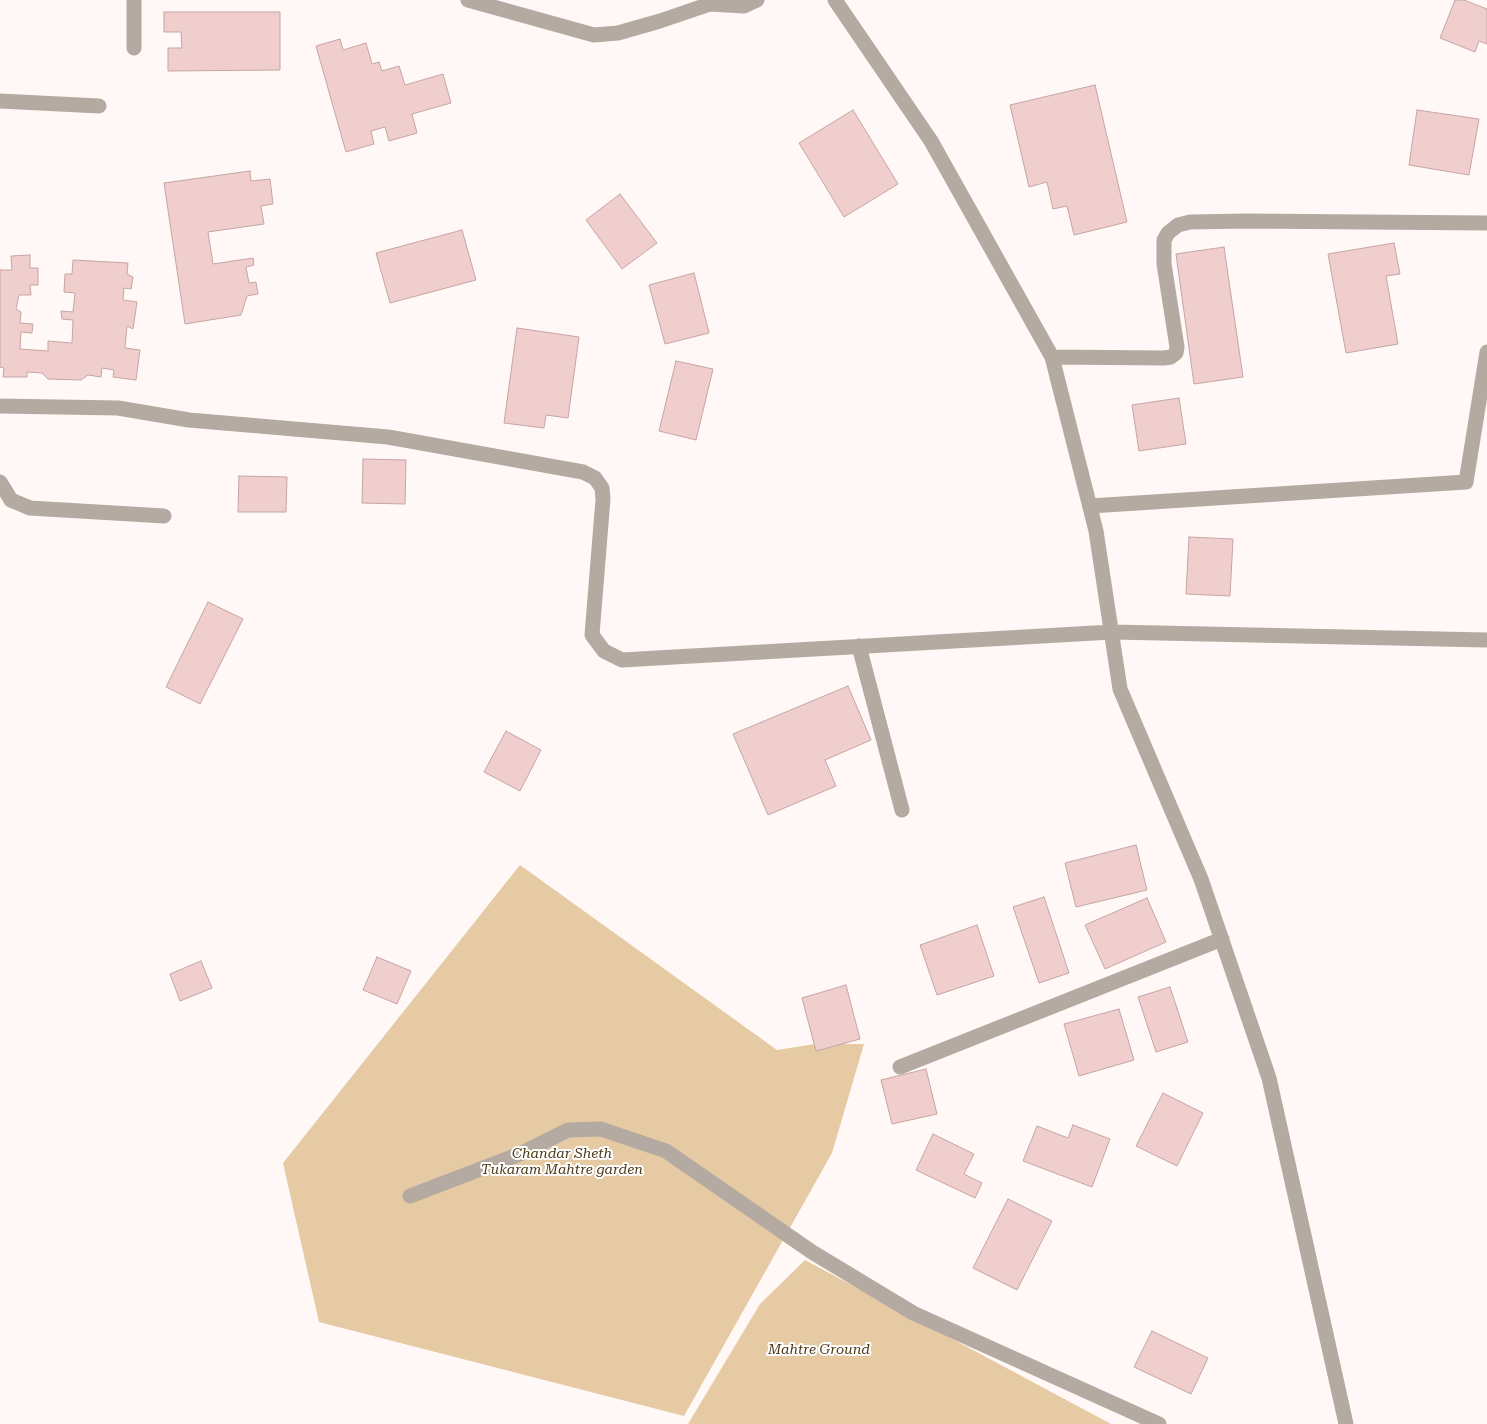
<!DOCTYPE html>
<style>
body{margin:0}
canvas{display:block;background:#fff8f6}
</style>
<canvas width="1487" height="1424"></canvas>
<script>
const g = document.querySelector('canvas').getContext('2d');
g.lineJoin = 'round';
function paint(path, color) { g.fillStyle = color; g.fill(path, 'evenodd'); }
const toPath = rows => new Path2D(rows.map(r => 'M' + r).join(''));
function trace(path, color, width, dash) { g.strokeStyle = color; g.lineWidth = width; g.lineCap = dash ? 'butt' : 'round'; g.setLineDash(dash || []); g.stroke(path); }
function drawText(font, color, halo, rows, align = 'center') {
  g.font = font + ' "Roboto Serif",serif'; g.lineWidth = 4; g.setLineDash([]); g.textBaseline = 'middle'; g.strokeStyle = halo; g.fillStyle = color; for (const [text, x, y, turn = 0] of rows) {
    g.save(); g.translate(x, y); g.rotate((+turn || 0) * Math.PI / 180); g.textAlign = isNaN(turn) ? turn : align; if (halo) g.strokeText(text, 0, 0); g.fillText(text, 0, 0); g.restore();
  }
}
const green = toPath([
 [520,865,777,1050,815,1044,864,1044,832,1153,684,1416,319,1322,283,1163],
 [805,1260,1111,1424,688,1424,760,1304]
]);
const building = toPath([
 [1455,0,1464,0,1487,9,1487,44,1479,41,1475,52,1440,38,1455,0],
 [164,12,280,12,280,70,168,71,168,48,182,48,181,32,164,32,164,12],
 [340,39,343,50,366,43,372,64,379,62,382,71,399,66,405,85,443,74,451,103,412,114,417,133,389,141,385,127,371,131,374,144,346,152,316,46,340,39],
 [1095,85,1127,222,1074,235,1067,206,1053,209,1047,182,1029,187,1010,105,1095,85],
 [853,110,898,184,844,217,799,143,853,110],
 [1417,110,1479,119,1469,175,1409,165,1417,110],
 [250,171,251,181,270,179,273,204,261,206,264,224,208,232,213,264,253,258,254,265,246,267,249,283,256,282,258,294,247,296,241,315,185,324,164,183,250,171],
 [620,194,657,243,622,269,586,220,620,194],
 [462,230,476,280,390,303,376,253,462,230],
 [1394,243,1400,274,1386,276,1398,344,1346,353,1328,254,1394,243],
 [1224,247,1243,377,1194,384,1176,254,1224,247],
 [30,255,30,268,38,268,38,285,30,285,31,295,19,295,16,309,21,312,20,323,33,324,32,333,21,332,20,349,48,351,48,341,72,343,73,320,62,319,61,311,73,312,75,293,64,292,65,274,72,274,73,260,128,263,127,274,133,277,131,289,124,288,123,300,137,302,133,329,127,326,125,348,140,350,136,380,113,377,114,370,102,368,101,377,88,375,81,380,48,379,42,373,27,372,27,377,3,377,4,368,0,367,0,270,12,270,11,256,30,255],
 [694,273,709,333,665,344,649,285,694,273],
 [517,328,579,337,568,418,546,415,544,428,504,423,517,328],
 [676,361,713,369,696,440,659,431,676,361],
 [1179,398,1186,444,1139,451,1132,405,1179,398],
 [363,459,406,460,405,504,362,503,363,459],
 [239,476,287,477,286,512,238,512,239,476],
 [1189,537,1233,539,1230,596,1186,594,1189,537],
 [208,602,243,619,200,704,166,687,208,602],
 [848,686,871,740,825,760,836,786,768,815,733,734,848,686],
 [506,731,541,750,520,791,484,772,506,731],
 [1136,845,1147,890,1076,907,1065,863,1136,845],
 [1044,897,1069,973,1039,983,1013,907,1044,897],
 [1147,898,1166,942,1105,969,1085,925,1147,898],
 [977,925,994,976,937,995,920,945,977,925],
 [377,957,411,971,397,1004,363,990,377,957],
 [201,961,212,988,180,1001,170,974,201,961],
 [846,985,860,1039,816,1051,802,998,846,985],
 [1170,987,1188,1042,1156,1052,1138,997,1170,987],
 [1119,1009,1134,1060,1079,1076,1064,1024,1119,1009],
 [926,1069,937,1114,892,1124,881,1080,926,1069],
 [1163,1093,1203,1113,1177,1166,1136,1146,1163,1093],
 [1073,1125,1110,1139,1092,1187,1023,1161,1037,1126,1068,1138,1073,1125],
 [933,1134,974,1154,964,1174,982,1183,975,1198,916,1170,933,1134],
 [1008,1199,1052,1221,1017,1290,973,1268,1008,1199],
 [1152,1331,1208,1358,1191,1394,1134,1367,1152,1331]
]);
const service = toPath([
 [11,500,30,508,164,516]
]);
const minor = toPath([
 [468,0,594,35,618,33,660,21,710,4,744,6,757,0],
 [835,0,931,141,1052,357,1096,531,1120,689,1201,879,1269,1078,1346,1424],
 [134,48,134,0],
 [0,101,99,106],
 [1052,357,1164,358,1171,357,1176,353,1177,347,1164,264,1164,240,1168,233,1178,225,1190,222,1246,221,1487,223],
 [0,406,118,408,189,420,388,437,583,472,595,478,602,488,603,499,592,635,604,651,622,660,1112,632,1487,640],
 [0,482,11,500],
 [1090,506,1466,482,1487,352],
 [859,646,902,810],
 [900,1067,1222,939],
 [410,1196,520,1154,568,1130,601,1129,666,1151,812,1252,913,1313,1159,1424]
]);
const parkNames = [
 ["Chandar Sheth",562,1154],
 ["Tukaram Mahtre garden",562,1170],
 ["Mahtre Ground",819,1350]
];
paint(green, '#e5caa4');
paint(building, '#efcecd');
trace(building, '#c5a5a4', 1);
trace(service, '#b5aaa2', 15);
trace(minor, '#b5aaa2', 15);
drawText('italic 14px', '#4d3713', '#fff', parkNames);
</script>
